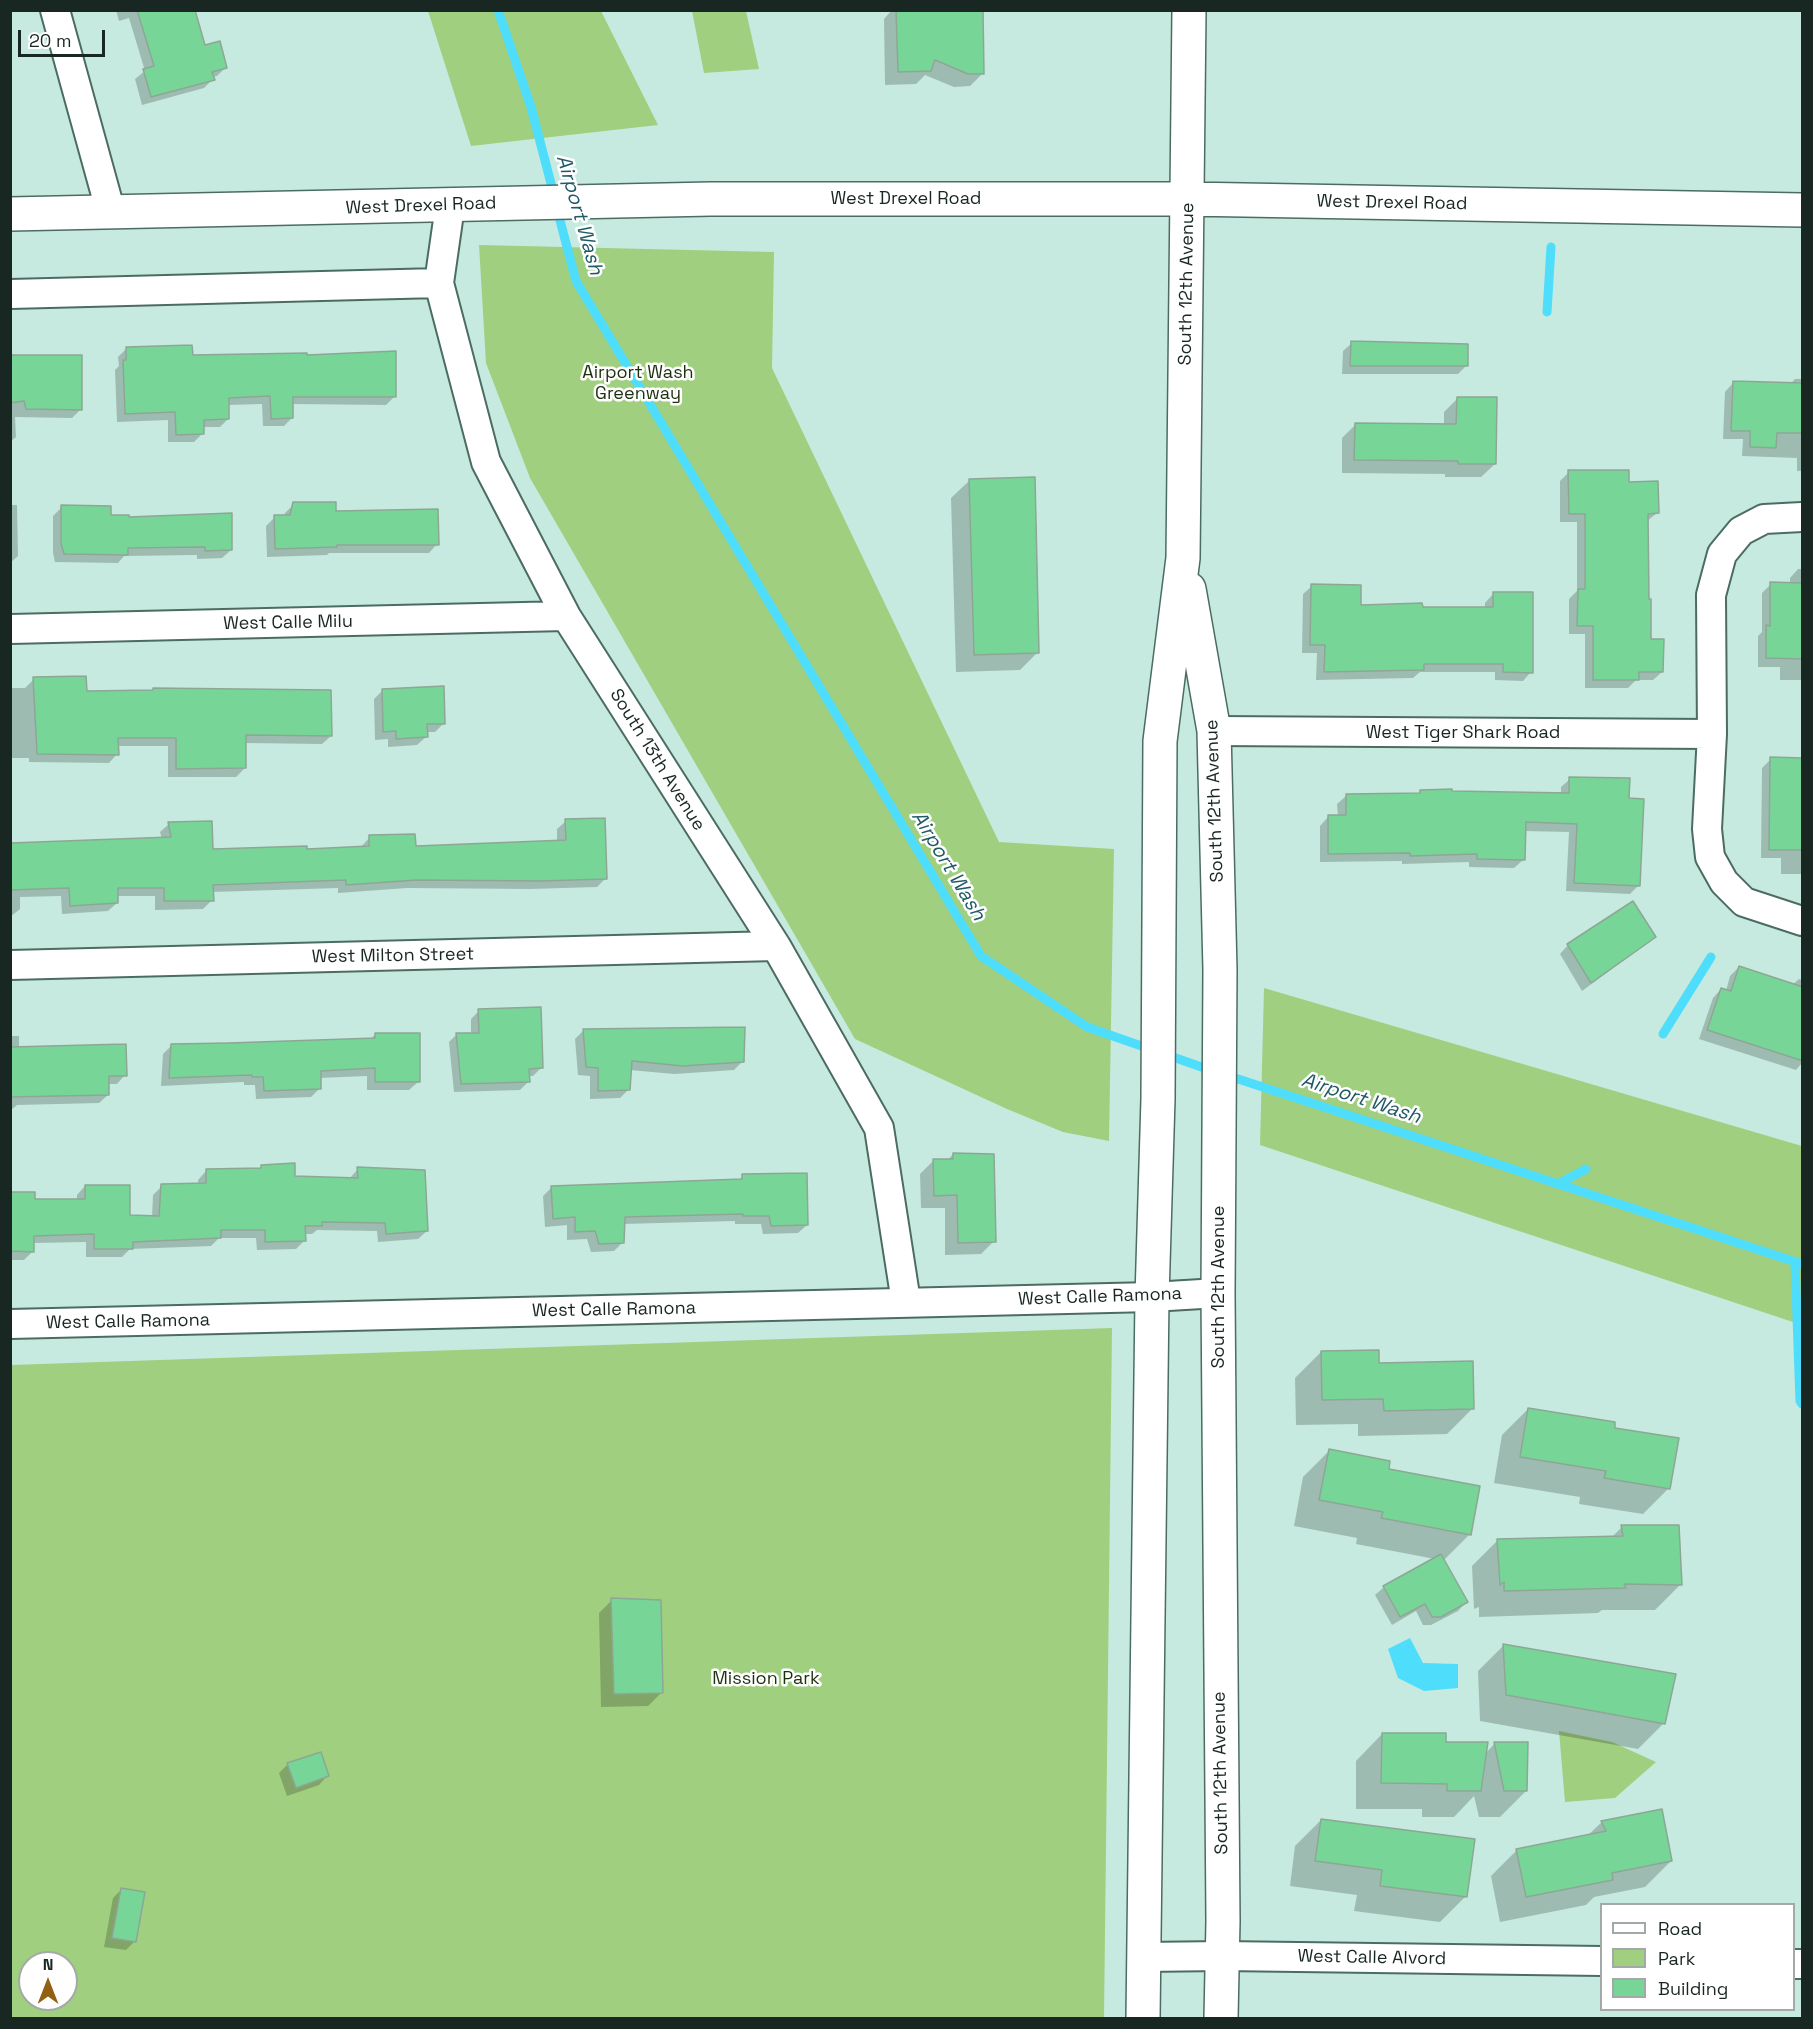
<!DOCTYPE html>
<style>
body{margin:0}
#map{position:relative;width:1813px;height:2029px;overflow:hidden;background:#c6eadf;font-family:"Space Grotesk",sans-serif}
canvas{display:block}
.frame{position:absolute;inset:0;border:12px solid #192723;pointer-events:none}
.legend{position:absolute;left:1600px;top:1903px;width:195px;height:108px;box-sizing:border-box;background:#fff;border:2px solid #a3a9a7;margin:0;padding:8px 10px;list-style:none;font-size:18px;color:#192723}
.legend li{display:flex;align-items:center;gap:12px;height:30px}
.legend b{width:30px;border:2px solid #a3a9a7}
.north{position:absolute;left:18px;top:1951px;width:60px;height:60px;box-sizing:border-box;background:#fff;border:2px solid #a3a9a7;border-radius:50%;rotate:0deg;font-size:16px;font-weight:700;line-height:24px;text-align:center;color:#192723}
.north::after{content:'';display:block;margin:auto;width:21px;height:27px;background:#926011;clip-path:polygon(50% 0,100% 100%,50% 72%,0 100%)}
.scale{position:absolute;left:18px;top:30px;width:87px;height:27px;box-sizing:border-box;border:3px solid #192723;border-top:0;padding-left:8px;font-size:18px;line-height:21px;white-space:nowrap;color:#192723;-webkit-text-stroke:4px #fff;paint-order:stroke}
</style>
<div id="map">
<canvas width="1813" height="2029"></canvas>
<div class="frame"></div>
<ul class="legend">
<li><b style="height:8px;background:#fff"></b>Road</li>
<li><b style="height:16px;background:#a0cf80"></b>Park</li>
<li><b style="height:16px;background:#77d598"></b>Building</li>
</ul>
<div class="north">N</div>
<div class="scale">20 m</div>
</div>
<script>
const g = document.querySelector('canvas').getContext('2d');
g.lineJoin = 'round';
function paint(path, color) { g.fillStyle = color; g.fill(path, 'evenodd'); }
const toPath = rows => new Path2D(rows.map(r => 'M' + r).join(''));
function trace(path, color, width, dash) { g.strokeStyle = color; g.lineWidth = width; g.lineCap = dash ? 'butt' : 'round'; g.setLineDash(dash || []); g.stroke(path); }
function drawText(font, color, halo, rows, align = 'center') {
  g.font = font + ' "Space Grotesk",sans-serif'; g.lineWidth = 5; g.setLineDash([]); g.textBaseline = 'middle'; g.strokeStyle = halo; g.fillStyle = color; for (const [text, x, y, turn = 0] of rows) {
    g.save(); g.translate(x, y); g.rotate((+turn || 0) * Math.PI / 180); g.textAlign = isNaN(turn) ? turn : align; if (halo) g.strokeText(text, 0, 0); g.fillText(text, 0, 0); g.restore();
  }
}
const green = toPath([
 [428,11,601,11,658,125,471,146],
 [692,11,746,11,759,69,704,73],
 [479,245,774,252,772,368,999,842,1114,849,1109,1141,1063,1132,1007,1109,855,1039,530,478,486,363],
 [1264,988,1802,1146,1802,1325,1260,1145],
 [1112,1328,1104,2018,11,2018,11,1365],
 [30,1963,66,1963,66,1999,30,1999],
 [1559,1731,1612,1742,1656,1762,1615,1798,1565,1802]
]);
const water = toPath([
 [1410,1638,1423,1663,1458,1664,1458,1688,1424,1691,1398,1678,1388,1649]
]);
const shadow = toPath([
 [116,10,194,10,204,47,226,67,217,76,212,77,213,79,204,88,142,105,135,79,145,71,129,18,119,21],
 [892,10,981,10,983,73,970,86,954,87,925,75,916,84,885,85,884,19],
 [1352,343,1467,365,1458,374,1342,374,1343,351],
 [127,348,191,357,394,397,386,405,292,404,292,418,284,426,263,426,262,404,228,405,228,419,220,427,203,427,203,433,194,442,168,442,168,420,117,422,115,370,119,366,118,357],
 [10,356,81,409,72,418,15,417,16,437,10,442],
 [1795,379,1802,379,1802,471,1797,471,1797,458,1742,456,1743,439,1723,439,1725,392,1733,383,1790,384],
 [1457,399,1495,464,1481,477,1445,477,1445,474,1342,473,1342,438,1355,425,1444,425,1444,412],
 [1569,472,1627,483,1657,513,1646,522,1650,641,1662,672,1653,680,1636,680,1628,688,1585,688,1585,634,1569,634,1569,599,1577,591,1577,522,1560,522,1560,481],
 [969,481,1038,652,1020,670,956,672,951,498],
 [294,504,334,513,437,544,429,553,329,553,327,555,267,557,266,526,275,517,284,517,285,513],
 [10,505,17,505,18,556,10,563],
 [62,507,110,516,231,550,222,558,197,559,197,555,124,556,118,563,55,562,53,553,53,516],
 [1798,569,1802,569,1802,680,1780,680,1780,667,1758,667,1758,636,1762,632,1762,593,1771,584,1790,584,1790,578],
 [1312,586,1359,606,1485,609,1485,603,1493,594,1531,672,1523,681,1495,680,1495,672,1420,672,1413,678,1316,680,1317,653,1302,653,1303,594],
 [34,679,86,693,331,736,322,744,245,743,245,768,236,777,168,777,168,746,117,746,117,754,109,763,29,762,29,758,10,758,10,688,25,688],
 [382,691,444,723,435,732,426,732,426,737,417,745,388,747,388,739,375,740,374,699],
 [1771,759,1802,760,1802,874,1781,874,1781,858,1761,858,1762,768],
 [1570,779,1628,800,1638,886,1630,894,1566,891,1569,832,1524,831,1523,860,1514,868,1469,867,1469,862,1402,864,1402,861,1320,862,1320,826,1328,817,1338,817,1337,804,1346,796,1417,795,1421,791,1561,794,1561,787],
 [566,821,606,878,597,887,530,889,407,888,338,893,338,888,212,892,212,900,203,909,155,910,155,896,117,896,117,903,108,911,62,914,61,896,20,897,20,909,10,917,10,845,162,839,160,832,169,824,211,850,305,851,361,847,370,837,414,847,557,842,557,829],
 [1654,937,1645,945,1582,991,1560,954,1568,945],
 [1739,967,1792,985,1799,979,1802,980,1802,1063,1796,1070,1699,1039,1713,998,1721,989,1726,991,1730,976],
 [479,1011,541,1068,533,1076,528,1076,528,1082,520,1090,454,1092,449,1042,457,1034,471,1034,471,1019],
 [583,1031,743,1061,734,1070,674,1074,630,1070,629,1089,620,1098,590,1099,590,1076,578,1075,575,1039],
 [376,1034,418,1082,409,1090,367,1090,367,1076,319,1078,320,1088,311,1097,256,1099,255,1085,244,1085,244,1082,161,1086,163,1054,172,1045,370,1039],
 [10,1036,19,1036,19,1048,125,1075,117,1084,108,1084,108,1095,99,1103,17,1105,10,1111],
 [953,1154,994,1241,981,1254,945,1255,945,1208,921,1208,920,1174,933,1161,947,1161],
 [261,1167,293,1178,349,1179,358,1169,427,1231,418,1239,378,1242,377,1231,317,1230,312,1234,304,1234,305,1240,296,1249,257,1250,256,1238,219,1238,211,1246,130,1249,122,1257,86,1257,86,1242,33,1243,33,1251,24,1260,10,1260,10,1193,33,1201,77,1201,77,1195,85,1186,129,1216,152,1217,153,1195,162,1186,198,1185,198,1180,206,1171,258,1170],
 [743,1176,807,1225,798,1233,763,1234,761,1224,735,1224,735,1221,623,1224,623,1242,614,1251,591,1252,587,1239,567,1240,567,1225,545,1227,543,1196,552,1187,738,1181],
 [1321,1352,1378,1364,1473,1408,1447,1434,1358,1436,1358,1424,1296,1425,1295,1378],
 [1528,1409,1613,1429,1669,1488,1643,1514,1579,1504,1580,1497,1494,1483,1502,1435],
 [1329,1451,1387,1470,1469,1535,1443,1561,1466,1602,1458,1611,1431,1625,1423,1625,1416,1611,1392,1625,1375,1595,1384,1587,1435,1559,1356,1544,1357,1538,1294,1526,1303,1477],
 [1622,1527,1681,1584,1655,1610,1602,1610,1598,1613,1479,1617,1479,1607,1474,1609,1472,1566,1498,1540,1611,1538],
 [612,1600,661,1693,648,1706,601,1707,599,1613],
 [1504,1645,1664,1723,1638,1749,1480,1721,1478,1671],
 [1382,1734,1444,1743,1485,1754,1495,1743,1526,1791,1500,1817,1479,1817,1474,1796,1454,1817,1422,1817,1422,1809,1356,1809,1356,1761],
 [288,1764,327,1776,319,1785,287,1796,279,1773],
 [1321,1820,1466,1896,1440,1922,1354,1911,1357,1895,1290,1886,1295,1846],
 [1602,1822,1671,1861,1645,1887,1594,1897,1586,1905,1500,1922,1491,1876,1517,1850,1587,1836],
 [121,1890,143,1893,134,1942,126,1950,104,1947,113,1898]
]);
const stream = toPath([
 [498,10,531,107,554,195],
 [557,209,576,281,981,956,1087,1027,1213,1071],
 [1547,312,1551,247],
 [1663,1034,1711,957],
 [1226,1075,1802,1264],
 [1558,1184,1586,1169],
 [1795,1262,1800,1401,1802,1404]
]);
const building = toPath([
 [137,10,195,10,205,45,220,41,227,68,212,72,215,80,151,97,143,69,154,66,137,10],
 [896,10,983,10,984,74,968,74,935,60,931,71,898,72,896,10],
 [1351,341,1468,344,1468,366,1350,366,1351,341],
 [192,345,193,355,307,353,307,355,396,351,396,397,293,397,293,418,271,419,270,396,229,398,229,419,204,420,204,434,176,435,175,412,125,414,123,360,126,360,126,347,192,345],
 [10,355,82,355,82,410,26,409,24,401,10,403,10,355],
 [1733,381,1803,383,1803,433,1777,433,1776,448,1750,447,1750,431,1731,431,1733,381],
 [1457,397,1497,397,1496,464,1458,464,1458,461,1354,460,1355,423,1456,424,1457,397],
 [1568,470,1629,470,1629,482,1658,481,1659,513,1648,514,1649,599,1651,599,1651,639,1664,639,1663,672,1639,672,1639,680,1593,680,1593,626,1577,626,1578,589,1585,589,1585,514,1569,514,1568,470],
 [1035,477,1039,653,974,655,969,479,1035,477],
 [293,502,336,502,336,511,438,509,439,545,337,545,337,547,275,549,274,515,290,515,293,502],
 [61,505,111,506,111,515,129,515,129,517,232,513,232,550,205,551,205,547,128,548,128,555,64,554,61,544,61,505],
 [1770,582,1803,583,1803,659,1766,658,1766,625,1770,626,1770,582],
 [1311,584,1361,585,1361,605,1422,603,1423,607,1493,607,1493,592,1533,592,1533,673,1503,672,1503,664,1424,664,1424,670,1324,672,1325,645,1310,645,1311,584],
 [86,676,87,691,153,690,153,688,331,690,332,736,246,735,246,768,176,769,176,738,118,738,119,755,37,754,33,677,86,676],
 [444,686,445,724,427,724,428,737,396,739,396,731,383,732,382,689,444,686],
 [1770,757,1803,758,1803,850,1769,850,1770,757],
 [1569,777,1630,778,1629,798,1644,799,1640,886,1574,883,1577,824,1526,822,1525,860,1477,859,1477,854,1410,856,1410,853,1328,854,1328,815,1346,815,1346,794,1420,793,1420,790,1452,789,1452,791,1569,793,1569,777],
 [605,818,607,879,540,881,417,880,346,885,346,880,213,885,214,901,164,901,164,888,118,888,118,903,70,906,69,888,10,890,10,843,171,837,168,822,212,821,213,849,307,846,307,849,369,846,369,835,415,834,416,846,566,840,565,819,605,818],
 [1633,901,1656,937,1591,983,1567,944,1633,901],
 [1739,966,1803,987,1803,1061,1707,1030,1721,988,1731,991,1739,966],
 [541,1007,543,1068,529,1069,530,1082,461,1084,456,1033,479,1033,478,1009,541,1007],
 [745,1027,744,1062,683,1066,632,1061,630,1090,598,1091,598,1068,586,1067,583,1029,745,1027],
 [375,1033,420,1033,420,1082,375,1082,375,1068,321,1071,321,1089,264,1091,263,1077,252,1077,252,1075,169,1078,171,1044,229,1043,375,1038,375,1033],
 [126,1044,127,1076,109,1076,109,1095,10,1097,10,1047,126,1044],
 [953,1153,994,1154,996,1242,958,1243,957,1195,934,1196,933,1159,953,1159,953,1153],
 [295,1163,295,1176,358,1178,357,1167,425,1170,428,1231,386,1234,385,1223,322,1222,322,1226,305,1226,306,1241,265,1242,265,1230,221,1230,221,1238,133,1242,133,1249,94,1249,94,1234,34,1236,34,1252,10,1251,10,1192,35,1192,35,1199,85,1199,85,1185,130,1185,130,1215,159,1216,161,1184,206,1183,206,1169,261,1168,261,1165,295,1163],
 [807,1173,808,1225,771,1226,769,1216,743,1216,743,1214,625,1217,624,1243,599,1244,595,1231,575,1232,575,1217,553,1219,551,1186,742,1179,742,1174,807,1173],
 [1379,1350,1379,1363,1473,1361,1474,1409,1384,1411,1383,1399,1322,1400,1321,1351,1379,1350],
 [1528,1408,1615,1422,1615,1428,1679,1438,1670,1489,1604,1478,1606,1471,1520,1457,1528,1408],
 [1329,1449,1390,1461,1389,1469,1480,1486,1471,1535,1381,1518,1383,1512,1319,1500,1329,1449],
 [1621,1525,1679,1525,1682,1585,1624,1584,1626,1588,1504,1591,1504,1582,1500,1585,1497,1539,1623,1536,1621,1525],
 [1441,1554,1468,1602,1441,1617,1432,1617,1425,1604,1400,1617,1383,1586,1441,1554],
 [611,1598,661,1600,663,1693,614,1694,611,1598],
 [1503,1644,1676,1674,1665,1724,1506,1695,1503,1644],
 [1382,1733,1446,1733,1446,1742,1488,1742,1481,1791,1447,1791,1447,1784,1381,1783,1382,1733],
 [1494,1742,1528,1742,1527,1791,1504,1791,1494,1742],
 [321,1752,329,1776,296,1788,287,1763,321,1752],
 [1662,1809,1672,1861,1612,1873,1613,1880,1526,1897,1516,1849,1606,1831,1601,1821,1662,1809],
 [1321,1819,1475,1839,1467,1897,1380,1886,1382,1870,1315,1861,1321,1819],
 [121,1888,145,1892,136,1942,112,1938,121,1888]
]);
const street = toPath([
 [55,10,111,213],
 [450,206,439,283,486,462,566,616,776,946,879,1128,906,1302],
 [10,294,439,283],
 [1802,517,1764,519,1741,531,1722,554,1711,595,1712,734,1707,829,1710,857,1724,882,1744,902,1802,921],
 [10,629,566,616],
 [1214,731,1712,734],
 [10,965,776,946],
 [10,1324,1152,1297,1218,1293],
 [1143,1957,1222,1956,1602,1961],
 [1794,1964,1802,1964]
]);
const secondary = toPath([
 [10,214,711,199,1188,199,1802,210],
 [1189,589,1214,731,1220,970,1218,1293,1223,1921,1221,2018],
 [1143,2018,1152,1297,1158,1099,1160,741,1183,558,1189,10]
]);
const streetNames = [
 ["West Drexel Road",906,199],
 ["West Drexel Road",1392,203,1],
 ["West Drexel Road",421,206,-2],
 ["South 12th Avenue",1187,284,-89],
 ["West Calle Milu",288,623,-1],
 ["West Tiger Shark Road",1463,733],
 ["South 13th Avenue",657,760,58],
 ["South 12th Avenue",1215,801,-92],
 ["West Milton Street",393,956,-1],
 ["South 12th Avenue",1219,1287,-90],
 ["West Calle Ramona",1100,1297,-2],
 ["West Calle Ramona",614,1310,-1],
 ["West Calle Ramona",128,1322,-1],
 ["South 12th Avenue",1221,1773,-91],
 ["West Calle Alvord",1372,1958,1]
];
const parkNames = [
 ["Airport Wash",638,373],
 ["Greenway",638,394],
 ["Mission Park",766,1679]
];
const waterNames = [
 ["Airport Wash",579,215,74],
 ["Airport Wash",948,866,59],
 ["Airport Wash",1361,1099,18]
];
paint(green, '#a0cf80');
paint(water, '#4fddfc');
paint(shadow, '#0003');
trace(stream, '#4fddfc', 9);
paint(building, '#77d598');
trace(building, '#8da795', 1.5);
trace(street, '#4c6c63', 32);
trace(secondary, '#4c6c63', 36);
trace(street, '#fff', 28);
trace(secondary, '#fff', 33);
drawText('18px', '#192723', '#fff', streetNames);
drawText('18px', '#1e310f', '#fff', parkNames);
drawText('italic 20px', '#205a67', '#fff', waterNames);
</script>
